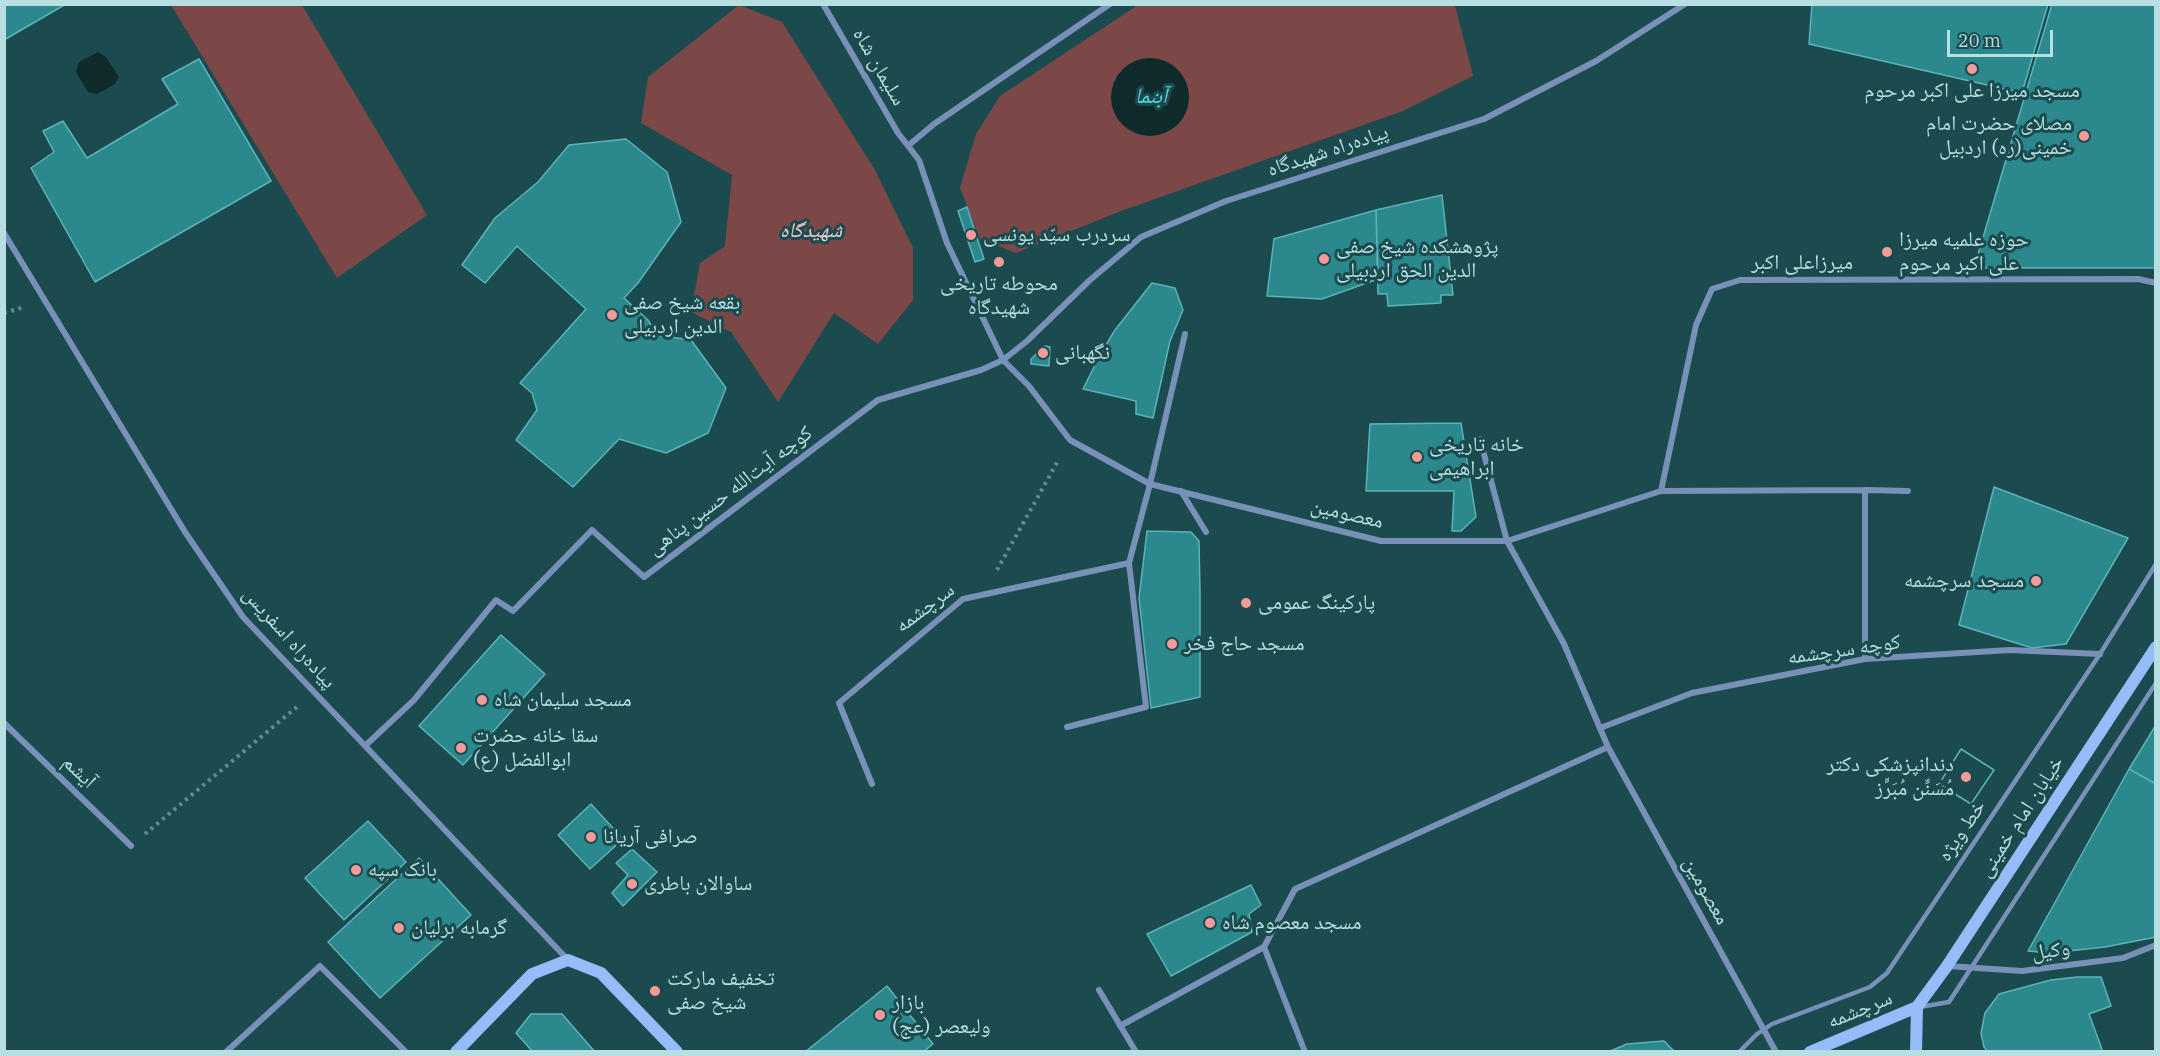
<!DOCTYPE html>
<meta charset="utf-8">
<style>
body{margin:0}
#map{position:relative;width:2160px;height:1056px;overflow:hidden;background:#1b4b4e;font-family:"IBM Plex Serif",serif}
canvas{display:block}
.frame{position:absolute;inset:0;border:6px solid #b7dfe1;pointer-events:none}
.scale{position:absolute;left:1947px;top:30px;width:106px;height:27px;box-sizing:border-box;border:3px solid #b7dfe1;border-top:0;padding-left:8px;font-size:18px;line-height:21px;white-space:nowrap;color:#b7dfe1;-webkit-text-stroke:4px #1b4b4e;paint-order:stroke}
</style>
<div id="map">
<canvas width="2160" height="1056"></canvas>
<div class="frame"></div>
<div class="scale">20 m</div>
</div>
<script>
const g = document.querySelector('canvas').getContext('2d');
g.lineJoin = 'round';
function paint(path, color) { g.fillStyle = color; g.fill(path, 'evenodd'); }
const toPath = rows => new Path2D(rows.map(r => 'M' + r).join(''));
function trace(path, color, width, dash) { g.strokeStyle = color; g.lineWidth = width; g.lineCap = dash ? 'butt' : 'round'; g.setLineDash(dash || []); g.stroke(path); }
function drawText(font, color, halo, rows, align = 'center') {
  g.font = font + ' "IBM Plex Serif","Noto Naskh Arabic",serif'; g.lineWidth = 6; g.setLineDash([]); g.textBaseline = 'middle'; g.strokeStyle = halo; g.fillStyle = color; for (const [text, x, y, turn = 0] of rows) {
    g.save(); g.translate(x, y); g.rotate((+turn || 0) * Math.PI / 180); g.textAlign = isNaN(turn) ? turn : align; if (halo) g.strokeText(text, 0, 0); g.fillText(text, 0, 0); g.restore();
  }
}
const green = toPath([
 [171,5,302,5,427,215,337,278],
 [739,5,782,22,875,170,913,248,913,300,878,344,834,313,778,402,731,332,691,312,700,263,725,246,732,175,641,123,648,77],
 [1138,5,1455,5,1473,76,1403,111,1121,211,1016,253,980,239,960,188,976,134,1000,96],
 [1112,97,1188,107,1183,118,1175,127,1152,135,1139,134,1128,128,1120,120,1114,109]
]);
const water = toPath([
 [98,52,106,57,119,77,115,84,97,94,88,92,76,72,79,62],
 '1111 97a39 39 0 1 1 78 0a39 39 0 1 1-78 0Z'
]);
const building = toPath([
 [4,4,66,4,4,40,4,4],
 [1812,4,2048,4,2022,93,1809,44,1812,4],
 [2052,4,2156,4,2156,268,1974,268,2052,4],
 [199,59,271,181,95,282,31,168,54,152,43,131,63,121,87,158,178,104,162,79,199,59],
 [626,139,667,172,681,222,638,283,624,298,648,320,657,335,691,340,726,388,708,433,666,453,619,439,573,487,516,440,537,410,532,393,520,383,586,309,517,246,485,283,462,265,495,218,538,182,569,145,626,139],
 [1442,195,1453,295,1441,295,1441,303,1388,306,1387,294,1378,294,1376,210,1442,195],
 [967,207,984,259,975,262,958,211,967,207],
 [1376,210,1378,279,1322,299,1267,296,1274,239,1376,210],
 [1152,283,1175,288,1183,310,1170,341,1153,418,1136,414,1136,401,1083,389,1101,353,1115,330,1152,283],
 [1045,346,1050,347,1049,366,1031,364,1031,359,1045,346],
 [1461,423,1476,517,1461,531,1452,531,1454,491,1366,491,1370,424,1461,423],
 [1994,487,2128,538,2066,644,2032,648,1959,625,1994,487],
 [1147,531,1191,532,1199,541,1200,593,1200,697,1151,708,1139,598,1147,531],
 [501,635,545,674,463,765,419,726,501,635],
 [2156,725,2156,784,2129,769,2156,725],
 [1961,749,1994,770,1971,804,1939,784,1961,749],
 [1961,749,1994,770,1971,804,1939,784,1961,749],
 [2129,769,2156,784,2156,937,2105,947,2050,953,2028,951,2129,769],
 [591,804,623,839,590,869,558,835,591,804],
 [368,821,406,862,344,920,305,878,368,821],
 [632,849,657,872,623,906,612,893,628,875,616,863,632,849],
 [419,858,471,915,380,998,328,942,419,858],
 [1251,885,1261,905,1249,914,1252,932,1171,976,1147,934,1251,885],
 [2077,977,2101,977,2111,1006,2089,1014,2103,1052,1988,1052,1984,1047,1981,1033,1985,1013,1999,994,2051,980,2077,977],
 [887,986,933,1044,923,1052,805,1052,887,986],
 [531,1014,562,1014,595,1052,533,1052,516,1033,531,1014],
 [1664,1041,1675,1052,1608,1052,1627,1044,1664,1041]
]);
const path = toPath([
 [4,313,24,307],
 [997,570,1059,459],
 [145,834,298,706]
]);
const lane = toPath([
 [1920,1007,1949,1002,2156,683],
 [1739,1052,1757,1034,1772,1024,1870,987,1887,973,2100,654,2156,564]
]);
const street = toPath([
 [823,4,898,133,919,160,947,243,1003,360,1029,386,1070,440,1150,484,1381,541,1507,541,1564,644,1608,747,1776,1052],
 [909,145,934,124,1110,4],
 [4,233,185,532,243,617,568,960],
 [1480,439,1507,541,1661,491,1696,325,1712,289,1740,280,2138,279,2156,283],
 [1865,490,1908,491],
 [1181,491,1206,532],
 [1661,491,1865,490,1865,659],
 [4,723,131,846],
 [1067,727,1146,707,1129,563,1150,484,1185,334],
 [1600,728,1692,693,1865,659,2010,650,2100,654],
 [366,745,414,700,496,600,513,611,592,530,644,577,878,400,981,370,1003,360,1027,341,1090,280,1141,237,1226,201,1484,119,1596,61,1685,4],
 [872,784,839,703,963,599,1129,563],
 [1948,966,2022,971,2123,958,2156,945],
 [1099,990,1136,1052],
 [1120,1026,1264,947],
 [226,1052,320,966,406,1052],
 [1305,1052,1264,947,1295,889,1608,747]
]);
const secondary = toPath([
 [1917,1007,1947,966,2156,647],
 [456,1052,532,974,568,960,601,973,677,1052],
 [1810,1052,1917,1007],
 [1916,1052,1917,1007]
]);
const markers = [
 [1972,69,6,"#f59b9a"],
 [2084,136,6,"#f59b9a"],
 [971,235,6,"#f59b9a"],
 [1887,252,6,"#f59b9a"],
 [1324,259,6,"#f59b9a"],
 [999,262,6,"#f59b9a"],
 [612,315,6,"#f59b9a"],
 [1043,353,6,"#f59b9a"],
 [1417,457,6,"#f59b9a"],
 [2036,581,6,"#f59b9a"],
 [1246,603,6,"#f59b9a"],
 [1172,644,6,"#f59b9a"],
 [482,700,6,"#f59b9a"],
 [461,748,6,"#f59b9a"],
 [1966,777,6,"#f59b9a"],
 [591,837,6,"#f59b9a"],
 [356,870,6,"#f59b9a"],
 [632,884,6,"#f59b9a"],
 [1210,923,6,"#f59b9a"],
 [399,928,6,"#f59b9a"],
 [655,991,6,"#f59b9a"],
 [880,1015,6,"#f59b9a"]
];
const streetNames = [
 ["سلیمان شاه",879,67,60],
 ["پیاده‌راه شهیدگاه",1328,151,-18],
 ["میرزاعلی اکبر",1802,263],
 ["کوچه آیت‌الله حسین پناهی",730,491,-37],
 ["معصومین",1347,514,13],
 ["سرچشمه",925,608,-37],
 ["پیاده‌راه اسفریس",289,638,48],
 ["کوچه سرچشمه",1844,650,-8],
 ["آیشم",79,772,44],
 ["خیابان امام خمینی",2021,817,-57],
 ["خط ویژه",1962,831,-56],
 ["معصومین",1706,891,61],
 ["وکیل",2051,951,-7],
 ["سرچشمه",1860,1010,-22]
];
const poiNames = [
 ["مسجد میرزا علی اکبر مرحوم",1972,91,"center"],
 ["مصلای حضرت امام",2072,124,"right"],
 ["خمینی(ره) اردبیل",2072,148,"right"],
 ["سردرب سیّد یونسی",983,235],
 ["حوزه علمیه میرزا",1899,240],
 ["علی اکبر مرحوم",1899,264],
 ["پژوهشکده شیخ صفی",1336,247],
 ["الدین الحق اردبیلی",1336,271],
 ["محوطه تاریخی",999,284,"center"],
 ["شهیدگاه",999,308,"center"],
 ["بقعه شیخ صفی",624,303],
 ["الدین اردبیلی",624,327],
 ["نگهبانی",1055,353],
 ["خانه تاریخی",1429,445],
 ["ابراهیمی",1429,469],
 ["مسجد سرچشمه",2024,581,"right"],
 ["پارکینگ عمومی",1258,603],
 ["مسجد حاج فخر",1184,644],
 ["مسجد سلیمان شاه",494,700],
 ["سقا خانه حضرت",473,736],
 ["ابوالفضل (ع)",473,760],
 ["دندانپزشکی دکتر",1954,765,"right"],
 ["مُسَنِّن مُبَرِّز",1954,789,"right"],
 ["صرافی آریانا",603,837],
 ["بانک سپه",368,870],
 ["ساوالان باطری",644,884],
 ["مسجد معصوم شاه",1222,923],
 ["گرمابه برلیان",411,928],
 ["تخفیف مارکت",667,979],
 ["شیخ صفی",667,1003],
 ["بازار",892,1003],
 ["ولیعصر (عج)",892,1027]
];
const parkNames = [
 ["شهیدگاه",811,231]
];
const waterNames = [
 ["آبنما",1151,97]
];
paint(green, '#7b4847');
paint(water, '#0e2a2b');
paint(building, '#2b888d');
trace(building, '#5cb4b9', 1.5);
trace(path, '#608d8f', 4, [3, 4.5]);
trace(lane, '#7991b8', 4.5);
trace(street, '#7991b8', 6);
trace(secondary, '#97bcfa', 12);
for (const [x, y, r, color] of markers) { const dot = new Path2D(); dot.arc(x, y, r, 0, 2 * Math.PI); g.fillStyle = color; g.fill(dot); trace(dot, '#1b4b4e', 2); }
drawText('21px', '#b7dfe1', '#1b4b4e', streetNames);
drawText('21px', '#b7dfe1', '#1b4b4e', poiNames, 'left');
drawText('italic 21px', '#f4cccb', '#1b4b4e', parkNames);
drawText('italic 22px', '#56d8e0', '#1b4b4e', waterNames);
</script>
